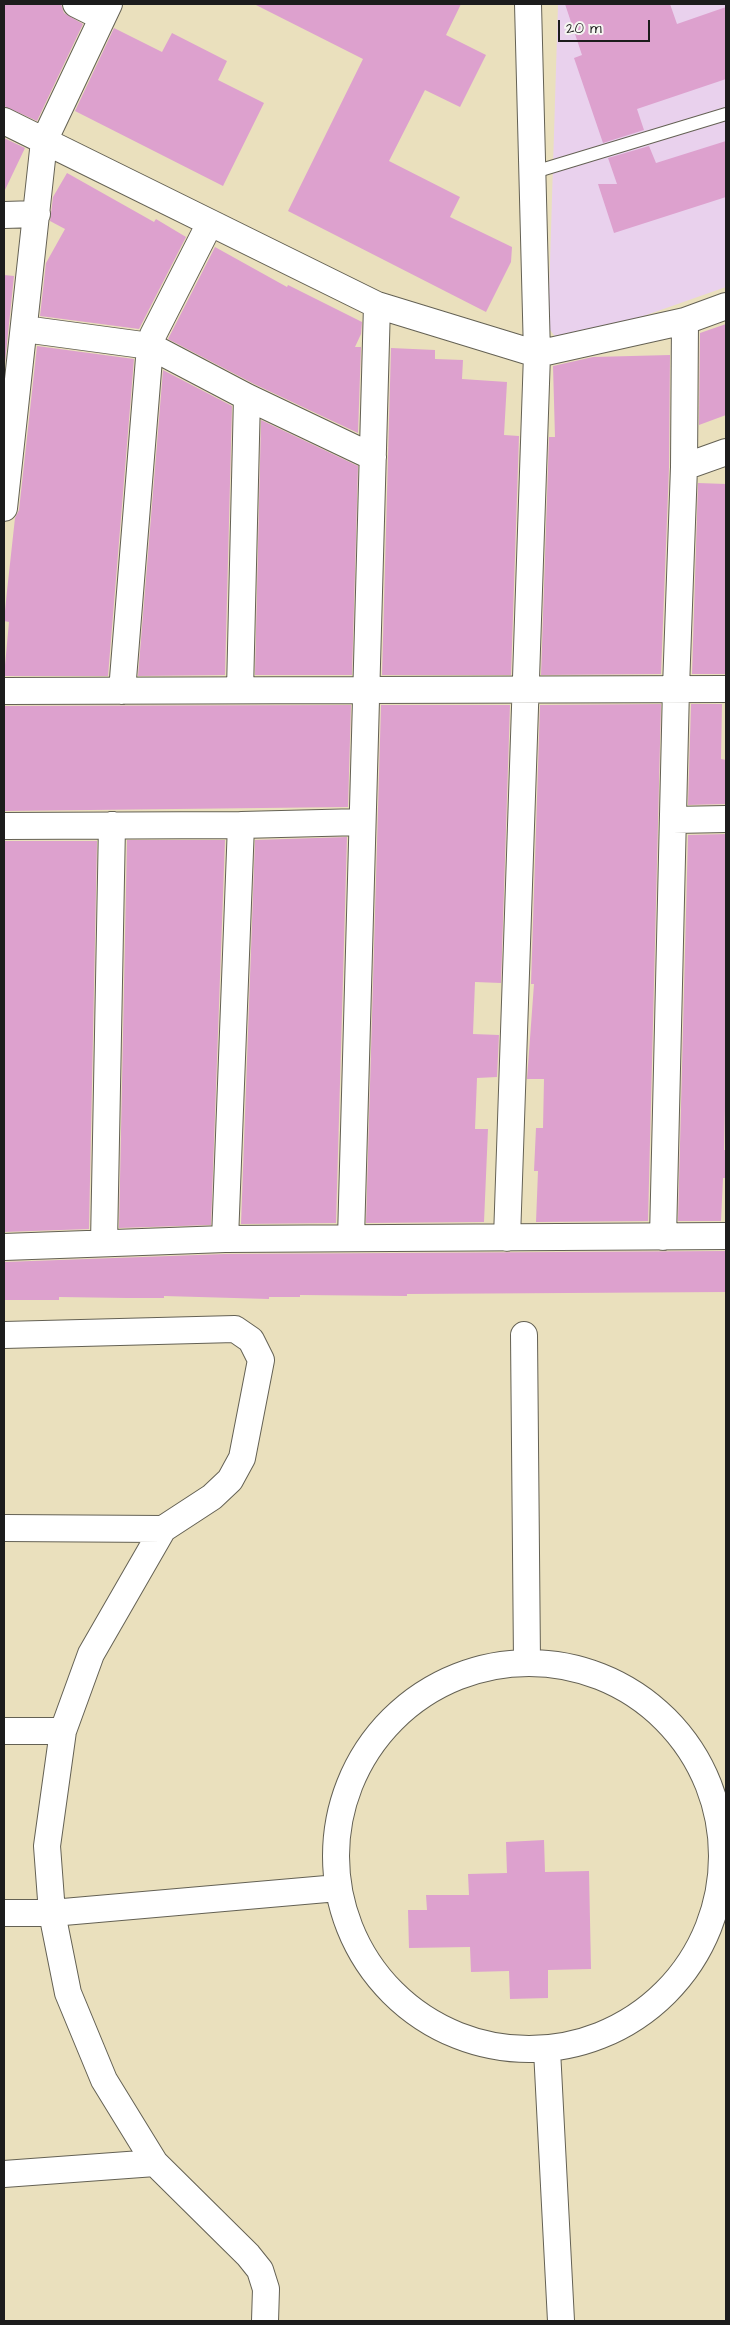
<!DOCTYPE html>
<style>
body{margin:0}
#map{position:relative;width:730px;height:2325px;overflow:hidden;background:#eae0bd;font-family:"Architects Daughter",sans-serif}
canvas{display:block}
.frame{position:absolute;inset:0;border:5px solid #1c1c1c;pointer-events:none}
.scale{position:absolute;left:558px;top:20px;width:92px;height:22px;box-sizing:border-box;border:2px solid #1c1c1c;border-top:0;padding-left:6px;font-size:15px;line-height:18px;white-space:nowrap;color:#1c1c1c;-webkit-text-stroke:4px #f6f6f2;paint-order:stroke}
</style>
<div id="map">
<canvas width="730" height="2325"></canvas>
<div class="frame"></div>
<div class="scale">20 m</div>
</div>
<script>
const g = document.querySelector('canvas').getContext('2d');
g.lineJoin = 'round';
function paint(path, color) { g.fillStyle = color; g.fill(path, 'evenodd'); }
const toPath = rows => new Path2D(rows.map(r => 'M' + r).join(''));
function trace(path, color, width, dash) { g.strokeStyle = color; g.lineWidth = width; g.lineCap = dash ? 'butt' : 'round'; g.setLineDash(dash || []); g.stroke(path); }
const built = toPath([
 [558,4,726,4,726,287,561,345,548,327]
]);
const building = toPath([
 [4,4,61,4,64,13,83,24,37,121,4,106],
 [254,4,461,4,446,35,486,55,460,107,425,90,389,161,460,197,450,217,512,247,511,262,486,312,288,211,363,59],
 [565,4,670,4,677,24,726,7,726,79,637,109,644,130,603,143,574,58,582,55],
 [114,28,162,52,172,33,227,61,218,80,264,103,223,186,75,111],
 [4,138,25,148,4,192],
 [726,141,726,197,614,233,598,184,617,184,608,158,649,146,656,163],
 [67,173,154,222,156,219,186,237,139,329,40,316,46,263,65,229,50,221,53,197],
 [215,247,287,287,288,285,362,322,361,334,355,347,361,347,358,433,254,384,168,339],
 [4,275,14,276,4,372],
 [726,324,726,415,699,425,700,333],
 [37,346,134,359,108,676,4,676,9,622,4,621,7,591,15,518,19,510],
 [391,348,435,350,435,359,463,360,462,379,507,382,504,435,519,436,511,675,382,675],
 [670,355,669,467,661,674,541,675,549,437,555,437,553,366,593,357],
 [163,370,232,406,225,675,138,676],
 [261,420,358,466,352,675,255,675],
 [698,483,726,484,726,674,692,674],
 [661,704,648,1221,536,1222,538,1171,534,1171,536,1128,543,1128,544,1079,527,1079,534,984,531,984,540,705],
 [691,704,722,704,721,759,726,760,726,804,688,805],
 [351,705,348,807,4,811,4,706],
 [381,705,510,705,501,983,475,982,473,1034,499,1035,497,1077,477,1078,475,1129,488,1129,484,1222,366,1223],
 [726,834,726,1065,724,1150,726,1150,726,1178,723,1178,721,1221,678,1221,688,835],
 [347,837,336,1223,241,1224,255,840],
 [127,840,225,840,211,1225,119,1228],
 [4,841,97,841,89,1229,4,1232],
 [726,1251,726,1292,407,1294,407,1296,300,1295,300,1297,269,1297,269,1299,164,1296,164,1298,127,1298,59,1297,59,1300,4,1300,4,1262,225,1254],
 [544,1840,545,1872,589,1871,591,1969,548,1970,548,1998,510,1999,509,1971,471,1972,470,1947,409,1948,408,1910,427,1910,426,1895,469,1895,468,1874,507,1873,506,1842]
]);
const lane = toPath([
 [531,173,726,114]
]);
const street = toPath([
 [76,4,102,17],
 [4,121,377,305,537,354,685,321,726,306],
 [4,215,37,214],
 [24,329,150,346,247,397,373,457],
 [684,467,726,452],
 [4,508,44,141,109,4],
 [240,690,247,397],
 [4,691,726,689],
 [122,691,150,346,153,335,210,223],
 [673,820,726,819],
 [4,826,241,825,362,822],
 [663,1237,676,688,684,467,685,321],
 [351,1238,377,305],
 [507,1238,537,354,528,4],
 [225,1239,241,825],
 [104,1243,112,825],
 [4,1247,225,1239,726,1236],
 [4,1335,235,1329,251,1340,261,1360,242,1458,230,1480,212,1497,163,1529,91,1654,63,1731,47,1846,52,1913,68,1993,104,2080,155,2163,248,2255,260,2270,266,2289,265,2321],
 [524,1335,527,1662],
 [4,1528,163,1529],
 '336 1856a193 193 0 1 1 386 0a193 193 0 1 1-386 0Z',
 [4,1731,63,1731],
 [4,1913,52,1913,338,1888],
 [547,2050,561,2321],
 [4,2174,155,2163]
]);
paint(built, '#e9d1ed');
paint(building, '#dda1ce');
trace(lane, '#646154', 14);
trace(street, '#646154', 28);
trace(lane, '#fff', 12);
trace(street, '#fff', 26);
</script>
